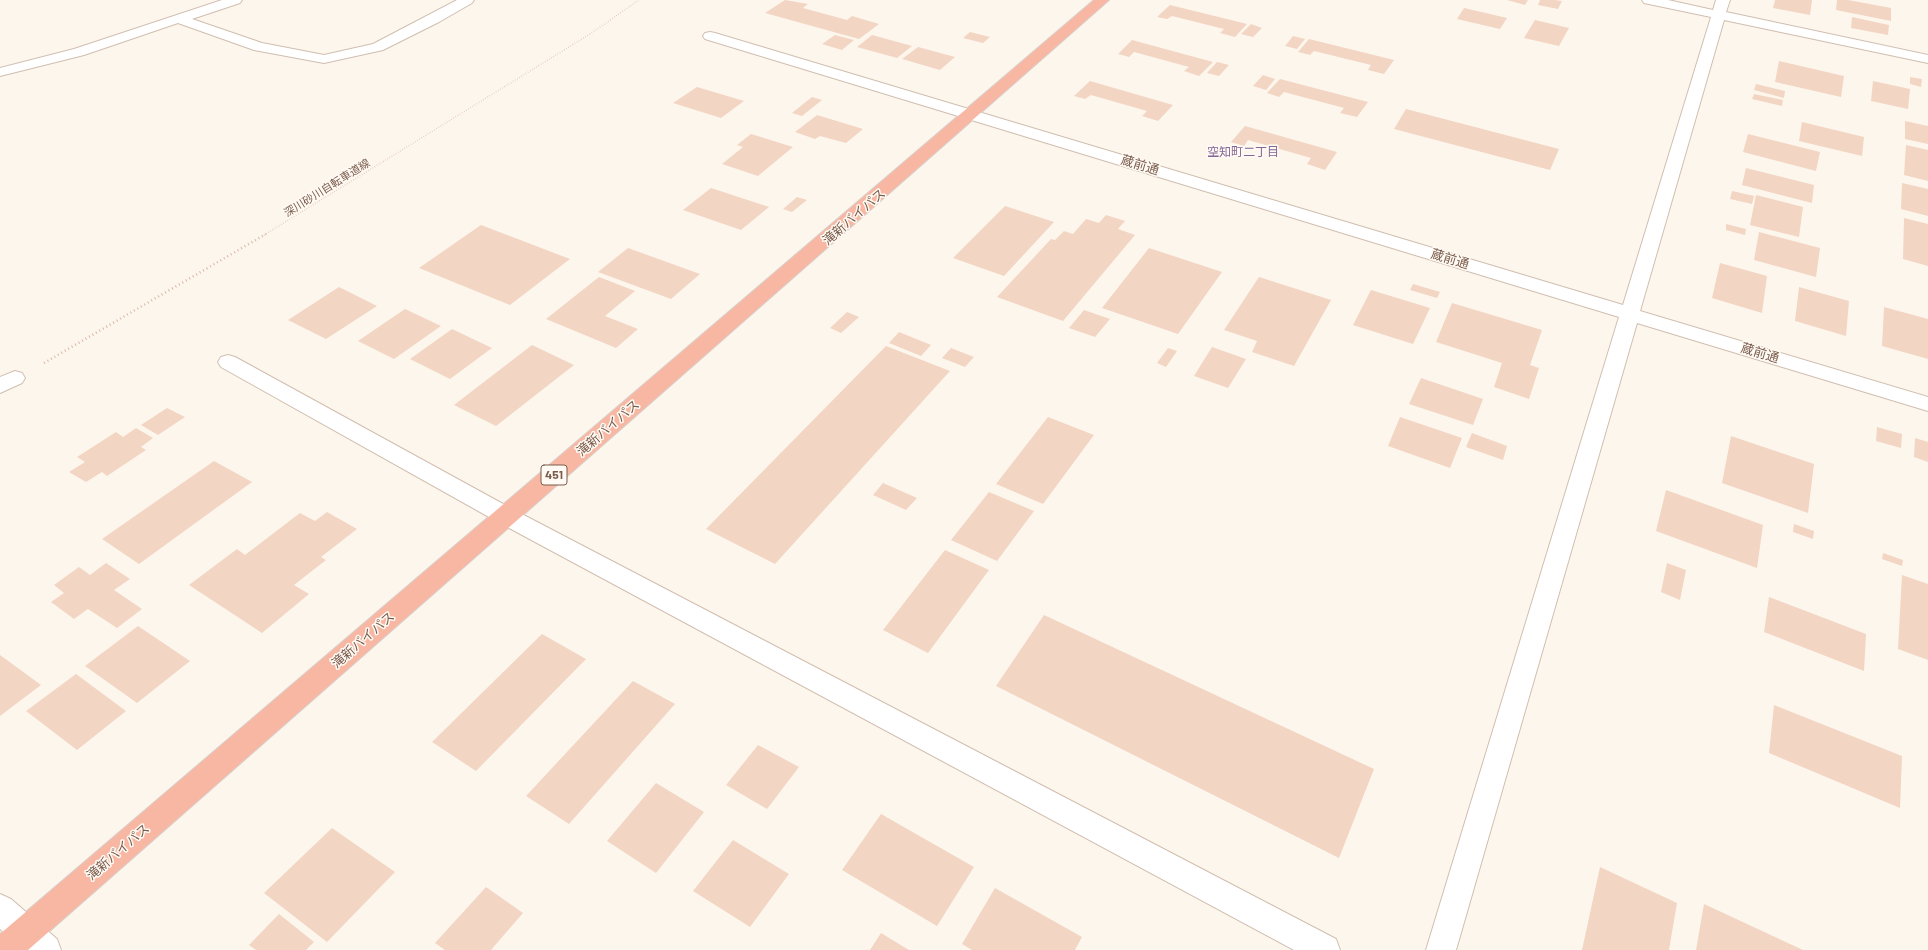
<!DOCTYPE html>
<meta charset="utf-8">
<style>
body{margin:0}
canvas{display:block;background:#fdf6ec}
</style>
<canvas width="1928" height="950"></canvas>
<script>
const g = document.querySelector('canvas').getContext('2d');
g.lineJoin = 'round';
function paint(path, color) { g.fillStyle = color; g.fill(path, 'evenodd'); }
const toPath = rows => new Path2D(rows.map(r => 'M' + r).join(''));
function trace(path, color, width, dash) { g.strokeStyle = color; g.lineWidth = width; g.lineCap = dash ? 'butt' : 'round'; g.setLineDash(dash || []); g.stroke(path); }
function drawText(font, color, halo, rows, align = 'center') {
  g.font = font + ' Barlow,"Noto Sans JP",sans-serif'; g.lineWidth = 3; g.setLineDash([]); g.textBaseline = 'middle'; g.strokeStyle = halo; g.fillStyle = color; for (const [text, x, y, turn = 0] of rows) {
    g.save(); g.translate(x, y); g.rotate((+turn || 0) * Math.PI / 180); g.textAlign = isNaN(turn) ? turn : align; if (halo) g.strokeText(text, 0, 0); g.fillText(text, 0, 0); g.restore();
  }
}
const building = toPath([
 [785,0,808,4,803,8,847,20,852,16,879,24,859,39,765,13],
 [1507,0,1528,0,1525,5],
 [1540,0,1555,0,1562,1,1558,9,1538,5],
 [1775,0,1812,0,1810,15,1773,8],
 [1837,0,1848,0,1891,8,1891,21,1836,10],
 [1170,5,1247,24,1235,37,1220,33,1224,29,1172,16,1167,19,1157,17],
 [1464,8,1507,18,1500,29,1457,19],
 [1852,17,1889,25,1888,35,1851,28],
 [1535,20,1569,28,1559,46,1524,38],
 [1251,24,1262,28,1253,37,1241,34],
 [970,32,990,37,983,43,963,38],
 [835,35,854,40,842,50,822,44],
 [872,35,912,46,897,58,857,47],
 [1293,36,1305,39,1297,49,1285,46],
 [1309,39,1394,60,1384,74,1368,70,1371,65,1314,51,1310,55,1298,52],
 [1132,40,1213,62,1199,76,1184,71,1189,67,1134,52,1129,57,1118,54],
 [918,47,955,57,940,70,902,59],
 [1779,61,1844,76,1841,97,1775,82],
 [1217,62,1229,65,1219,76,1207,73],
 [1263,75,1275,79,1266,90,1253,86],
 [1910,77,1922,79,1921,87,1910,84],
 [1280,79,1368,102,1357,117,1340,113,1344,108,1284,92,1279,97,1267,93],
 [1090,81,1173,105,1158,121,1142,116,1147,111,1091,95,1085,99,1074,96],
 [1873,81,1910,89,1908,109,1871,101],
 [1756,84,1785,91,1784,98,1754,90],
 [697,87,744,101,721,118,673,103],
 [1754,94,1783,100,1782,106,1752,99],
 [812,97,822,100,802,116,792,113],
 [1406,109,1559,149,1550,170,1394,129],
 [817,115,863,129,846,143,820,136,815,139,795,132],
 [1905,121,1928,126,1928,144,1905,139],
 [1802,122,1864,137,1862,156,1799,141],
 [1245,126,1337,152,1325,170,1307,164,1311,158,1248,140,1244,146,1231,142],
 [751,134,793,147,758,176,722,164,743,147,737,145],
 [1748,134,1820,152,1816,171,1743,152],
 [1906,145,1928,150,1928,181,1904,175],
 [1746,168,1814,185,1812,203,1742,185],
 [1902,183,1928,189,1928,216,1901,209],
 [711,188,769,207,741,230,683,210],
 [1732,191,1754,196,1752,204,1730,199],
 [1756,195,1803,207,1799,237,1750,225],
 [797,197,807,200,792,212,783,209],
 [1005,206,1054,222,1004,276,953,258],
 [1106,215,1125,221,1118,229,1135,235,1063,321,997,297,1051,239,1055,240,1064,231,1073,234,1086,219,1099,223],
 [1904,218,1928,224,1928,266,1903,259],
 [1726,224,1746,229,1745,235,1726,230],
 [481,225,570,259,510,305,419,268],
 [1759,232,1820,248,1816,277,1754,260],
 [628,248,700,274,671,299,598,272],
 [1149,248,1222,272,1178,334,1102,308],
 [1720,263,1767,276,1762,313,1712,298],
 [599,277,635,291,605,316,638,329,616,348,546,319],
 [1259,277,1331,300,1294,366,1252,352,1257,341,1224,330],
 [1413,284,1440,292,1437,298,1410,290],
 [339,287,377,306,326,339,288,320],
 [1799,287,1849,301,1846,336,1795,321],
 [1371,290,1430,308,1413,344,1353,325],
 [1452,303,1542,330,1530,365,1539,368,1529,399,1494,387,1502,363,1436,342],
 [1884,307,1928,319,1928,359,1882,346],
 [405,309,441,326,394,359,358,341],
 [1084,310,1110,319,1095,337,1069,328],
 [847,312,859,317,841,333,830,328],
 [452,329,492,348,450,379,410,359],
 [899,332,931,345,921,356,889,343],
 [532,345,574,365,496,426,454,405],
 [886,346,950,371,775,564,706,529],
 [1212,347,1246,359,1228,388,1194,376],
 [951,348,974,357,965,367,942,358],
 [1168,348,1177,351,1166,367,1157,363],
 [1421,378,1483,399,1473,425,1409,404],
 [167,408,185,417,158,435,141,425],
 [1048,417,1094,435,1043,504,996,484],
 [1400,417,1462,438,1450,468,1388,446],
 [1877,427,1902,434,1901,448,1876,441],
 [136,428,153,438,141,447,146,450,107,476,102,472,86,482,69,472,85,462,77,457,116,432,123,437],
 [1472,433,1507,446,1503,460,1466,447],
 [1731,436,1814,464,1808,513,1722,483],
 [1915,438,1928,442,1928,462,1914,457],
 [214,461,252,482,139,564,102,539],
 [883,483,917,498,906,510,873,495],
 [1666,490,1763,525,1757,568,1656,531],
 [989,492,1034,511,997,561,951,540],
 [327,512,357,529,321,557,326,560,294,585,309,594,262,633,189,585,237,549,245,555,300,513,315,521],
 [1794,524,1814,531,1813,539,1793,532],
 [945,550,989,570,928,653,883,630],
 [1883,553,1903,560,1902,566,1882,559],
 [106,563,130,579,114,590,142,609,117,628,88,609,74,619,51,602,64,593,54,585,79,567,90,575],
 [1667,563,1686,570,1680,600,1661,592],
 [1902,575,1928,584,1928,660,1898,649],
 [1769,597,1866,634,1864,671,1764,632],
 [1044,615,1374,769,1339,858,996,686],
 [138,626,190,661,137,703,85,666],
 [542,634,586,659,476,771,432,742],
 [0,655,41,685,0,716],
 [76,674,126,711,77,750,26,711],
 [633,681,675,704,569,824,526,796],
 [1774,705,1902,756,1900,808,1769,753],
 [758,745,799,767,767,809,726,785],
 [656,783,704,812,656,873,607,841],
 [881,814,974,867,937,926,842,870],
 [332,828,395,872,327,942,264,893],
 [733,840,789,874,750,927,693,891],
 [1600,867,1677,903,1669,950,1582,950],
 [486,887,523,913,491,950,445,950,435,943],
 [995,888,1082,937,1075,950,972,950,962,944],
 [1704,904,1803,950,1696,950],
 [279,914,314,942,306,950,256,950,249,945],
 [881,933,909,950,870,950]
]);
const pathFar1 = toPath([
 [264,235,590,34,639,0]
]);
const path = toPath([
 [44,363,266,234]
]);
const minor = toPath([
 [222,0,242,0,240,3,192,19,262,43,324,55,373,44,457,0,474,0,472,3,439,22,383,50,324,63,254,50,178,23,84,55,0,76,0,68,74,49,222,0],
 [1642,0,1668,0,1713,10,1716,0,1730,0,1726,12,1928,55,1928,63,1724,20,1640,311,1928,397,1928,411,1637,323,1456,950,1426,950,1619,317,705,39,703,36,705,33,710,32,715,33,1623,305,1711,17,1644,3,1642,0],
 [228,355,235,357,514,510,1336,939,1340,950,1294,950,498,522,221,367,218,362,221,357,228,355],
 [15,371,22,373,25,378,22,383,0,393,0,377,15,371],
 [0,894,11,899,57,939,61,950,23,950,0,929,0,894]
]);
const highway = toPath([
 [1094,0,1109,0,28,950,0,950,0,934,1094,0]
]);
const farStreetnames = [
 ["深川砂川自転車道線",327,188,-32]
];
const farNeighbourhoodnames = [
 ["空知町二丁目",1243,152]
];
const shields = [
 [554,475,26]
];
const shieldNames = [
 ["451",554,475]
];
const streetNames = [
 ["蔵前通",1140,165,17],
 ["滝新バイパス",854,217,-41],
 ["蔵前通",1450,259,17],
 ["蔵前通",1760,353,17],
 ["滝新バイパス",608,428,-41],
 ["滝新バイパス",363,640,-41],
 ["滝新バイパス",118,852,-41]
];
paint(building, '#f3d5c3');
trace(minor, '#d1beb0', 2);
trace(highway, '#dad1cd', 2);
trace(pathFar1, '#d9b8a5', 1.5, [0.5, 2]);
trace(path, '#d9b8a5', 2.5, [1, 3]);
paint(minor, '#fff');
paint(highway, '#f7b7a3');
drawText('11px', '#7a5c4d', '#fffaf3', farStreetnames);
drawText('12px', '#846695', '#fffaf3', farNeighbourhoodnames);
for (const [x, y, w] of shields) { const box = new Path2D(); box.roundRect(x - w / 2, y - 10, w, 20, 3); g.fillStyle = '#fffaf3'; g.fill(box); trace(box, '#7a5c4d', 1); }
drawText('bold 12px', '#7a5c4d', null, shieldNames);
drawText('13px', '#7a5c4d', '#fffaf3', streetNames);
</script>
